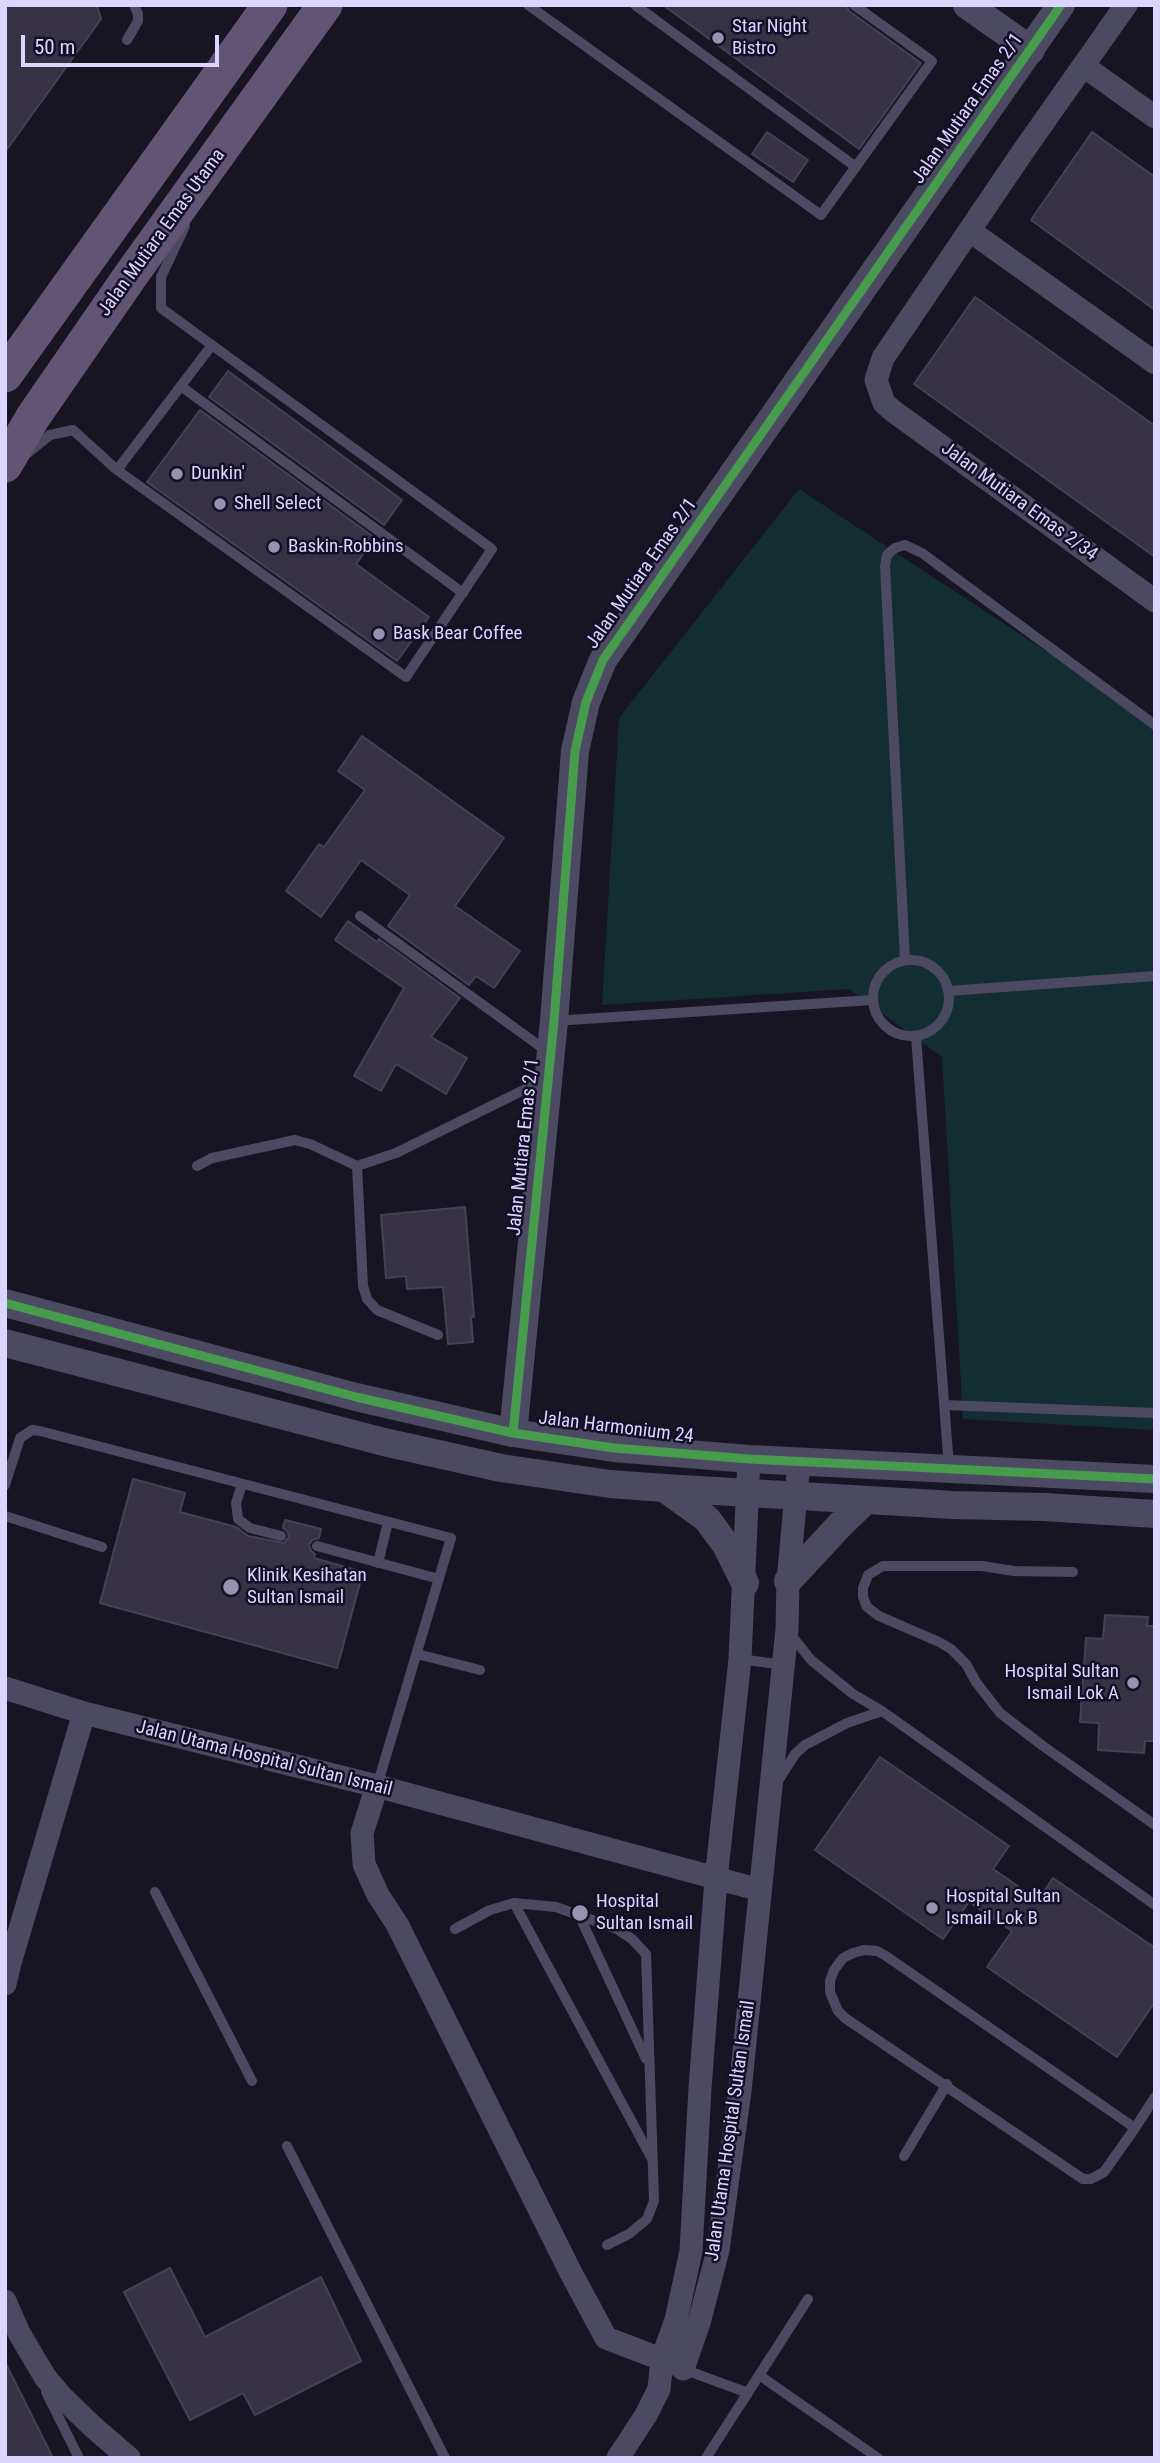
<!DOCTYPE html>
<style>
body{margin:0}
#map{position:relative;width:1160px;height:2463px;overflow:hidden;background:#181522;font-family:"Roboto Condensed",sans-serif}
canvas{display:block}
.frame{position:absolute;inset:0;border:7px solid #dcd6ff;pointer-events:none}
.scale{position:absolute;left:21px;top:35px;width:198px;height:32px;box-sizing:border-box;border:4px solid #dcd6ff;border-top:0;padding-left:9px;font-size:21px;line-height:24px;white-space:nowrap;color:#dcd6ff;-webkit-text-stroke:5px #140f28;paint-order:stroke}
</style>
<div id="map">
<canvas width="1160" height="2463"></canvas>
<div class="frame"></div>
<div class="scale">50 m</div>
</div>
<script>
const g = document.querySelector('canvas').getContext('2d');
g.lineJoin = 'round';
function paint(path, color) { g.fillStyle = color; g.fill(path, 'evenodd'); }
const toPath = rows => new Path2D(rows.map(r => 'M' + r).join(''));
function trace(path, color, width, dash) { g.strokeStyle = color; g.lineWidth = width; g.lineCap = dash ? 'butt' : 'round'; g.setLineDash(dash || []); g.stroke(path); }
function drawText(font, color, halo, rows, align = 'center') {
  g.font = font + ' "Roboto Condensed",sans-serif'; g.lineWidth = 5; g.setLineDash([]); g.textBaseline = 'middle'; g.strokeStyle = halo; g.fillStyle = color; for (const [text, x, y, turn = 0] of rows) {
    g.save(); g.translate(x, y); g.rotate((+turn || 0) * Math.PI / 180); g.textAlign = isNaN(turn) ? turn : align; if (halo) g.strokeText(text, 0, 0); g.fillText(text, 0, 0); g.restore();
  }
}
const green = toPath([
 [799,489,1155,723,1155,1430,963,1419,942,1057,849,989,602,1005,619,718]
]);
const building = toPath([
 [5,5,97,5,101,19,5,152,5,5],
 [663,5,846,5,849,11,921,63,859,149,663,5],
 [767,132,808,160,793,182,752,154,767,132],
 [1092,132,1155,177,1155,310,1031,220,1092,132],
 [975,297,1155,426,1155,557,914,384,975,297],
 [228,371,402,500,384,525,209,397,228,371],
 [200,410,375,538,356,564,429,617,397,661,147,482,200,410],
 [362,736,504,838,455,906,520,951,494,988,476,976,469,985,388,926,410,895,361,860,321,917,286,891,319,844,324,847,365,790,338,771,362,736],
 [348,921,377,942,379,939,460,998,431,1037,467,1058,446,1094,396,1064,381,1091,354,1076,404,988,335,940,348,921],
 [465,1207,474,1317,471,1317,473,1342,448,1344,443,1287,407,1289,406,1276,386,1278,381,1215,465,1207],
 [133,1479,185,1493,180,1512,236,1527,248,1536,284,1543,289,1537,287,1531,283,1528,285,1520,321,1529,319,1538,312,1540,309,1545,311,1551,315,1554,314,1558,363,1572,337,1668,100,1603,133,1479],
 [1105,1615,1148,1617,1147,1626,1155,1626,1155,1741,1145,1741,1144,1753,1098,1750,1099,1723,1080,1722,1086,1638,1103,1639,1105,1615],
 [880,1757,1009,1846,993,1869,1038,1900,1053,1878,1155,1948,1155,2002,1117,2057,987,1967,1012,1931,969,1902,943,1939,815,1850,880,1757],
 [170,2268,205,2337,321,2277,361,2361,255,2415,243,2393,190,2420,124,2292,170,2268],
 [5,2362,53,2458,5,2458,5,2362]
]);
const service = toPath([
 [528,5,821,215,932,61,854,5],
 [635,5,856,167],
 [127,40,138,21,138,14,134,5],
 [182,387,463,593],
 [25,455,50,435,73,430,117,470,406,677,492,549,161,308,161,277,185,226],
 [117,470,212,345],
 [360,916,548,1052],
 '873 998a38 38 0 1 1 76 0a38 38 0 1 1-76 0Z',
 [905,960,885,566,887,555,895,548,905,545,922,553,1155,725],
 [948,991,1155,976],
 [554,1021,872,1000],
 [916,1037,949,1467],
 [197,1166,212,1158,295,1140,310,1144,357,1166],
 [438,1335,377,1310,367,1299,363,1286,357,1166,396,1153,544,1080],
 [944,1405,1155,1413],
 [242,1484,236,1503,238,1519,250,1528,281,1536],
 [5,1485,20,1438,32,1430,40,1431,451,1538,377,1786],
 [5,1516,102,1547],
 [317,1546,439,1579],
 [378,1563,388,1522],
 [1073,1572,1014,1571,982,1566,883,1566,868,1575,863,1588,863,1597,867,1607,879,1616,939,1642,951,1649,966,1664,976,1682,1000,1713,1043,1746,1155,1825],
 [788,1631,811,1660,853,1694,882,1711,1155,1905],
 [417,1654,480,1670],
 [740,1659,783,1665],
 [778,1781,795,1754,805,1745,847,1723,882,1711],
 [155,1892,252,2081],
 [514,1903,652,2159],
 [579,1915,646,2059],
 [455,1929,490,1910,514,1903,556,1907,617,1929,632,1939,646,1954,654,2201,647,2219,629,2234,607,2245],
 [1135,2128,886,1956,877,1951,864,1950,853,1953,843,1958,834,1970,830,1981,830,1992,838,2011,845,2018,1083,2179,1091,2179,1104,2172,1135,2128,1155,2097],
 [287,2146,445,2458],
 [904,2156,947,2084],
 [683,2369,748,2393],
 [759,2375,878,2458],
 [46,2392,79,2458],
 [706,2458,808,2299]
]);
const minor = toPath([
 [1126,5,1024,150,883,358,876,380,884,403,893,411,1155,601],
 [1085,67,1155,117],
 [970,231,1155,363],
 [5,1688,84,1713],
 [377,1786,362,1833,364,1864,378,1895,397,1924,571,2273,606,2338,674,2364],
 [5,1984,10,1963,84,1713,377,1786,760,1890],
 [5,2301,19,2333,45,2377,61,2396,92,2426,129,2458],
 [683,2369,699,2323,718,2250,740,2091,787,1629,788,1581,799,1461],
 [618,2458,646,2415,659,2389,662,2359,676,2320,691,2251,700,2088,716,1879,740,1659,749,1459]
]);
const tertiary = toPath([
 [967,5,1031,50],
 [5,1303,356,1397,513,1433,614,1448,749,1459,1155,1479],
 [5,1343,384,1442,501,1468,610,1484,664,1488,953,1505,1044,1507,1155,1514],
 [513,1433,554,1021,575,751,586,702,603,660,1061,5],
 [664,1488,707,1519,726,1545,745,1583],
 [788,1581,840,1525,866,1500]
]);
const primary = toPath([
 [5,375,270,5],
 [5,465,33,417,131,275,325,5]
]);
const cycleway = toPath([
 [5,1303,356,1397,513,1433,614,1448,749,1459,1155,1479],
 [513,1433,554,1021,575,751,586,702,603,660,1061,5]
]);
const markers = [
 [718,38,7,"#9792b2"],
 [177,474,7,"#9792b2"],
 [220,504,7,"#9792b2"],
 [274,547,7,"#9792b2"],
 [379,634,7,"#9792b2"],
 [231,1587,9,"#9792b2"],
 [1133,1683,7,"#9792b2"],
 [932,1908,7,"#9792b2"],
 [580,1913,9,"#9792b2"]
];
const poiNames = [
 ["Star Night",732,27],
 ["Bistro",732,49],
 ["Dunkin'",191,474],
 ["Shell Select",234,504],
 ["Baskin-Robbins",288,547],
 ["Bask Bear Coffee",393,634],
 ["Klinik Kesihatan",247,1576],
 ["Sultan Ismail",247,1598],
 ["Hospital Sultan",1119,1672,"right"],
 ["Ismail Lok A",1119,1694,"right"],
 ["Hospital Sultan",946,1897],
 ["Ismail Lok B",946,1919],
 ["Hospital",596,1902],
 ["Sultan Ismail",596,1924]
];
const streetNames = [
 ["Jalan Mutiara Emas 2/1",968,109,-55],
 ["Jalan Mutiara Emas Utama",162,233,-54],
 ["Jalan Mutiara Emas 2/34",1019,502,36],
 ["Jalan Mutiara Emas 2/1",642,574,-55],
 ["Jalan Mutiara Emas 2/1",524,1147,-84],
 ["Jalan Harmonium 24",616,1428,7],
 ["Jalan Utama Hospital Sultan Ismail",264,1759,14],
 ["Jalan Utama Hospital Sultan Ismail",731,2131,-82]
];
paint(green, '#132e30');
paint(building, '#363244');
trace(building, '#454056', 2);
trace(service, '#4c4a63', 10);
trace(minor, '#4c4a63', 23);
trace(tertiary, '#4c4a63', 28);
trace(primary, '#615474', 35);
trace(cycleway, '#469c4c', 9);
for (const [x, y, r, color] of markers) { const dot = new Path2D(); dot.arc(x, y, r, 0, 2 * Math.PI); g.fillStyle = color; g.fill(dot); trace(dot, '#140f28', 2.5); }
drawText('19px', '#dcd6ff', '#140f28', poiNames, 'left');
drawText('19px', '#dcd6ff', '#140f28', streetNames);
</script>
